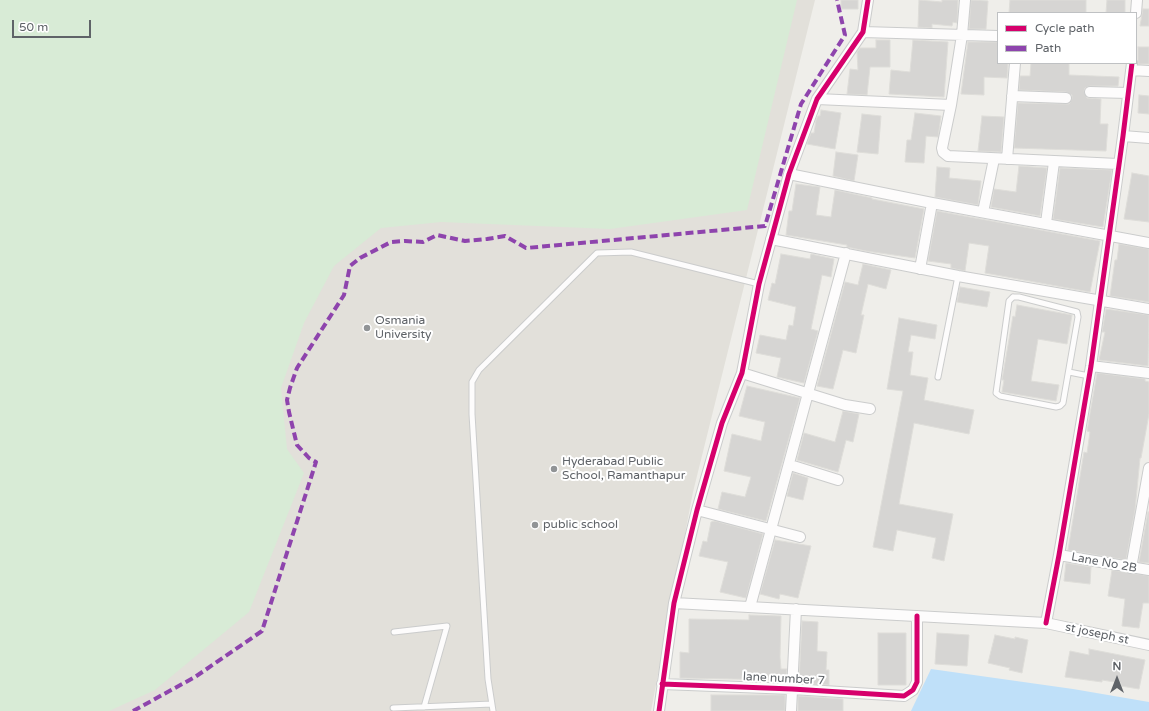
<!DOCTYPE html>
<style>
body{margin:0}
#map{position:relative;width:1149px;height:711px;overflow:hidden;background:#efeeea;font-family:"Varela Round",sans-serif}
canvas{display:block}
.legend{position:absolute;left:997px;top:12px;width:140px;height:52px;box-sizing:border-box;background:#fff;border:1px solid #bfc1c3;margin:0;padding:5px 7px;list-style:none;font-size:12px;color:#5f6368}
.legend li{display:flex;align-items:center;gap:8px;height:20px}
.legend b{width:20px;border:1px solid #bfc1c3}
.north{position:absolute;left:1097px;top:659px;width:40px;height:40px;-webkit-text-stroke:3px #fff;paint-order:stroke;rotate:0deg;font-size:11px;font-weight:700;line-height:16px;text-align:center;color:#5f6368}
.north::after{content:'';display:block;margin:auto;width:14px;height:18px;background:#5f6368;clip-path:polygon(50% 0,100% 100%,50% 72%,0 100%)}
.scale{position:absolute;left:12px;top:20px;width:79px;height:18px;box-sizing:border-box;border:2px solid #5f6368;border-top:0;padding-left:5px;font-size:12px;line-height:14px;white-space:nowrap;color:#5f6368;-webkit-text-stroke:3px #fff;paint-order:stroke}
</style>
<div id="map">
<canvas width="1149" height="711"></canvas>
<ul class="legend">
<li><b style="height:5px;background:#d6006c"></b>Cycle path</li>
<li><b style="height:5px;background:#8e44ad"></b>Path</li>
</ul>
<div class="north">N</div>
<div class="scale">50 m</div>
</div>
<script>
const g = document.querySelector('canvas').getContext('2d');
g.lineJoin = 'round';
function paint(path, color) { g.fillStyle = color; g.fill(path, 'evenodd'); }
const toPath = rows => new Path2D(rows.map(r => 'M' + r).join(''));
function trace(path, color, width, dash) { g.strokeStyle = color; g.lineWidth = width; g.lineCap = dash ? 'butt' : 'round'; g.setLineDash(dash || []); g.stroke(path); }
function drawText(font, color, halo, rows, align = 'center') {
  g.font = font + ' "Varela Round",sans-serif'; g.lineWidth = 4; g.setLineDash([]); g.textBaseline = 'middle'; g.strokeStyle = halo; g.fillStyle = color; for (const [text, x, y, turn = 0] of rows) {
    g.save(); g.translate(x, y); g.rotate((+turn || 0) * Math.PI / 180); g.textAlign = isNaN(turn) ? turn : align; if (halo) g.strokeText(text, 0, 0); g.fillText(text, 0, 0); g.restore();
  }
}
const education = toPath([
 [0,0,815,0,693,492,651,711,0,711]
]);
const green = toPath([
 [0,0,797,0,747,210,610,229,441,222,381,228,334,266,304,323,281,388,287,449,304,473,249,612,155,690,109,711,0,711]
]);
const water = toPath([
 [931,669,1073,689,1149,702,1149,711,911,711]
]);
const building = toPath([
 [841,0,858,0,858,9,841,9,841,0],
 [919,0,942,2,942,0,958,0,957,23,953,22,952,26,932,24,932,28,918,27,919,0],
 [971,0,988,1,986,29,969,29,971,0],
 [1010,0,1086,0,1086,13,1009,13,1010,0],
 [1107,0,1125,0,1125,13,1106,13,1107,0],
 [1143,9,1149,9,1149,26,1140,26,1143,9],
 [876,40,890,40,890,67,870,67,867,95,847,94,850,69,858,70,857,52,860,48,876,48,876,40],
 [913,40,948,42,944,97,889,94,891,70,910,72,913,40],
 [968,42,998,42,998,63,1008,63,1007,78,984,77,984,95,961,94,968,42],
 [1138,47,1149,47,1149,64,1138,64,1138,47],
 [1031,63,1069,63,1069,75,1119,77,1118,86,1090,86,1085,88,1084,91,1087,98,1101,99,1100,124,1108,124,1106,151,1014,148,1018,103,1066,104,1069,104,1072,99,1072,95,1066,92,1019,90,1020,76,1030,76,1031,63],
 [1139,95,1149,96,1149,114,1138,113,1139,95],
 [821,110,841,113,835,149,807,144,811,133,814,133,816,120,818,116,820,116,821,110],
 [915,113,941,116,938,137,926,136,924,163,905,162,907,140,911,140,915,113],
 [862,114,881,116,878,154,857,152,862,114],
 [982,116,1004,117,1001,152,978,151,982,116],
 [836,152,858,155,854,181,833,176,836,152],
 [1019,166,1047,168,1040,216,991,207,994,189,1016,192,1019,166],
 [937,167,950,168,949,178,981,181,978,205,935,197,937,167],
 [1060,168,1112,170,1103,227,1053,219,1060,168],
 [1132,173,1149,176,1149,222,1124,219,1132,173],
 [796,184,820,187,816,215,831,217,835,190,872,198,872,199,924,209,915,258,866,251,847,247,847,245,786,235,789,211,792,211,796,184],
 [937,211,1100,241,1090,292,985,273,989,246,969,243,965,271,951,268,951,264,928,261,937,211],
 [1119,244,1149,249,1149,302,1110,296,1115,260,1117,260,1119,244],
 [781,254,810,259,811,254,834,259,831,277,822,275,811,329,818,331,804,383,777,377,781,358,756,353,760,335,786,340,789,325,793,326,796,307,768,300,772,283,775,284,781,254],
 [863,264,891,270,886,289,868,284,861,315,864,315,856,353,843,350,833,389,817,386,845,282,858,285,863,264],
 [960,287,990,292,987,307,957,302,960,287],
 [1017,305,1072,315,1067,344,1038,339,1031,381,1059,385,1056,401,1002,392,1004,380,1002,380,1013,316,1015,317,1017,305],
 [1106,309,1149,315,1148,366,1099,360,1105,332,1102,332,1106,309],
 [899,318,937,325,935,339,911,335,908,352,913,352,910,375,928,378,924,400,974,410,969,434,914,423,899,504,953,514,944,561,932,558,936,538,897,530,893,551,873,547,903,391,887,389,899,318],
 [1097,373,1145,379,1145,381,1149,382,1149,414,1141,458,1140,458,1135,510,1126,560,1068,550,1084,452,1087,453,1090,432,1087,431,1097,373],
 [747,386,800,398,766,521,718,509,722,492,745,497,751,477,724,471,732,434,761,441,765,422,739,416,747,386],
 [843,411,859,414,853,442,846,440,838,472,797,460,804,433,835,442,843,411],
 [793,473,808,478,803,500,787,496,793,473],
 [1148,512,1149,512,1149,563,1139,562,1148,512],
 [715,521,763,534,746,598,720,592,728,562,699,556,703,541,707,542,711,522,715,521],
 [775,540,811,546,798,598,780,594,779,599,760,594,775,540],
 [1066,563,1091,567,1090,584,1064,581,1066,563],
 [1112,570,1149,576,1149,603,1143,603,1139,628,1122,626,1125,599,1108,596,1112,570],
 [749,615,781,616,780,657,781,669,787,669,786,680,680,678,680,652,689,653,689,619,749,620,749,615],
 [802,621,818,622,817,651,827,652,826,670,829,670,829,685,799,683,802,621],
 [878,633,906,633,906,685,878,685,878,633],
 [937,633,969,635,967,666,935,664,937,633],
 [995,635,1015,639,1015,637,1028,640,1022,673,1009,670,1010,668,988,663,995,635],
 [1089,649,1145,660,1139,689,1121,686,1121,683,1102,680,1102,682,1065,677,1070,651,1089,655,1089,649],
 [711,695,785,695,785,711,711,711,711,695],
 [798,696,843,699,843,711,798,711,798,696]
]);
const service = toPath([
 [1013,297,1019,297,1077,312,1078,317,1063,403,1060,406,1056,407,1000,396,996,393,1009,301,1013,297],
 [1069,372,1089,376],
 [938,377,958,276],
 [394,632,447,626,424,707],
 [393,708,492,704],
 [493,711,488,679,472,414,472,382,479,370,597,253,631,252,759,284]
]);
const minor = toPath([
 [1136,13,1137,0],
 [863,32,998,36],
 [1131,70,1149,71],
 [1090,92,1128,93],
 [1012,96,1066,98],
 [817,99,951,105,962,35,965,0],
 [951,105,942,148,943,152,948,156,1118,164],
 [1123,136,1149,138],
 [1007,159,1015,63],
 [789,174,932,203,1149,243],
 [983,212,994,159],
 [1046,223,1054,162],
 [771,239,958,276,1149,309],
 [920,269,932,203],
 [1091,366,1149,373],
 [742,373,845,405,870,409],
 [790,465,838,480],
 [697,510,800,537],
 [1059,555,1149,570],
 [1131,568,1149,468],
 [674,603,1046,623,1149,645],
 [750,607,846,253],
 [1046,623,1059,555,1091,366,1123,136,1132,63],
 [662,684,792,689,904,696,913,690,917,682,917,616],
 [659,711,674,603,697,510,722,423,742,373,759,284,789,174,817,99,863,32,868,0],
 [791,711,796,609]
]);
const quiet = toPath([
 [133,711,195,677,262,631,316,462,309,458,297,445,289,412,287,400,290,388,297,368,344,295,350,266,360,258,391,242,405,241,423,242,437,235,465,241,487,239,505,236,526,248,765,226,801,104,845,35,837,0]
]);
const cycleway = toPath([
 [1046,623,1059,555,1091,366,1123,136,1132,63],
 [662,684,792,689,904,696,913,690,917,682,917,616],
 [659,711,674,603,697,510,722,423,742,373,759,284,789,174,817,99,863,32,868,0]
]);
const markers = [
 [367,328,4,"#919496"],
 [554,469,4,"#919496"],
 [535,525,4,"#919496"]
];
const poiNames = [
 ["Osmania",375,321],
 ["University",375,335],
 ["Hyderabad Public",562,462],
 ["School, Ramanthapur",562,476],
 ["public school",543,525]
];
const streetNames = [
 ["Lane No 2B",1104,563,10],
 ["st joseph st",1097,634,12],
 ["lane number 7",784,679,3]
];
paint(education, '#e2e0da');
paint(green, '#d8ebd6');
paint(water, '#bfe0f9');
paint(building, '#d6d5d3');
trace(building, '#deddd9', 1);
trace(service, '#cbcccc', 7);
trace(minor, '#cbcccc', 12);
trace(service, '#fdfcfc', 5);
trace(minor, '#fdfcfc', 10);
trace(quiet, '#8e44ad', 4, [8, 4]);
trace(cycleway, '#d6006c', 5);
for (const [x, y, r, color] of markers) { const dot = new Path2D(); dot.arc(x, y, r, 0, 2 * Math.PI); g.fillStyle = color; g.fill(dot); trace(dot, '#fff', 1.5); }
drawText('12px', '#5f6368', '#fff', poiNames, 'left');
drawText('12px', '#5f6368', '#fff', streetNames);
</script>
